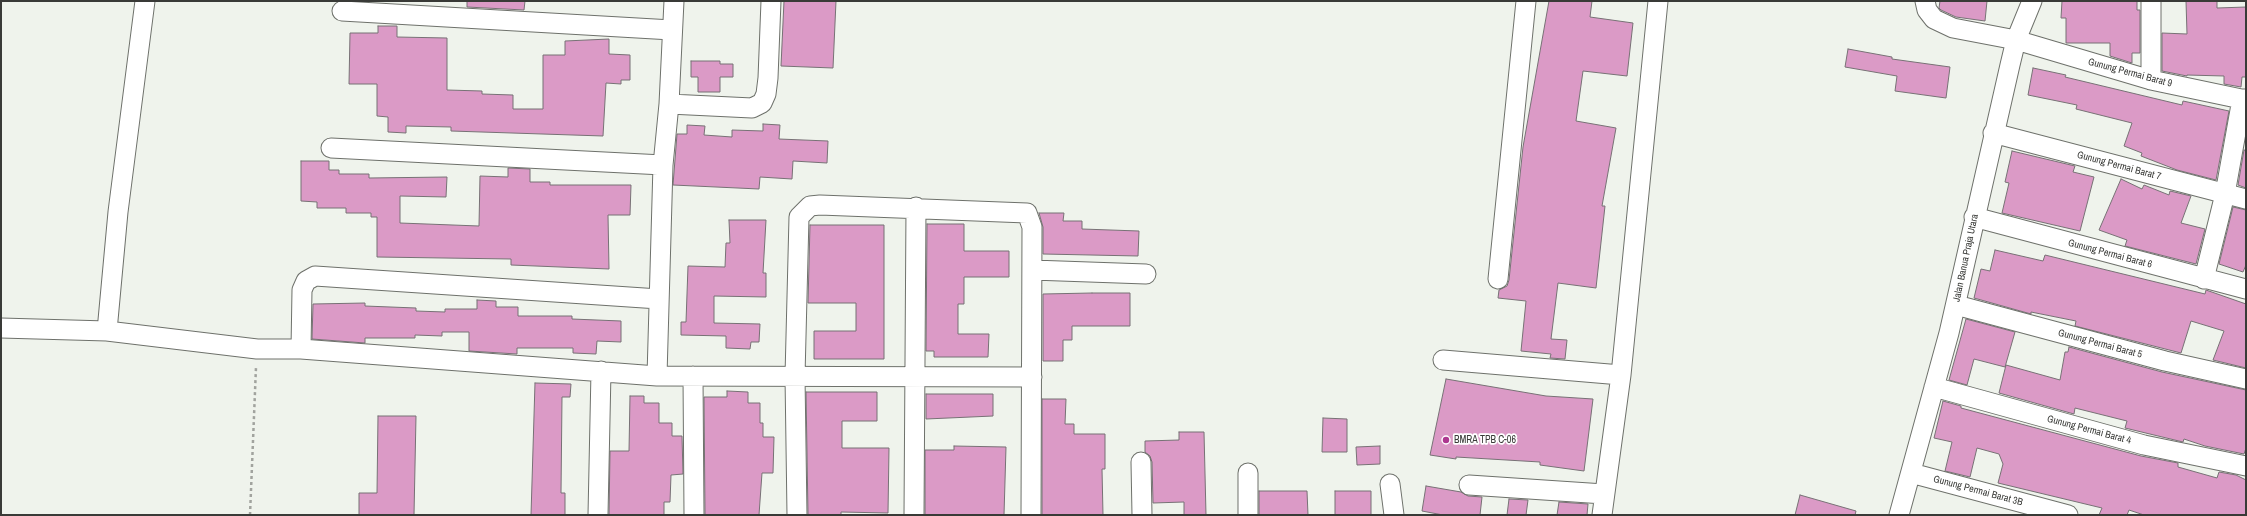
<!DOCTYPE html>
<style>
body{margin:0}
#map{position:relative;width:2247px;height:516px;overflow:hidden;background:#eff3ec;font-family:"Archivo Narrow",sans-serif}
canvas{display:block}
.frame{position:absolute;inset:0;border:2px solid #393a37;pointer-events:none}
</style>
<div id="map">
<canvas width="2247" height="516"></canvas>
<div class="frame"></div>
</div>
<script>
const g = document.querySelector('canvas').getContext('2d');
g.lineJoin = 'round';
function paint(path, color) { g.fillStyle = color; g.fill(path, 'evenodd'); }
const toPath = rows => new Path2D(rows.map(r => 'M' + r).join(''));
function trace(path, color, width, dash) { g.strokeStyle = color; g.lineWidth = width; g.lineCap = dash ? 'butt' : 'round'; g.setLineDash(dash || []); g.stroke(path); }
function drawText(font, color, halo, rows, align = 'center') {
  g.font = font + ' "Archivo Narrow",sans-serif'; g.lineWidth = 3.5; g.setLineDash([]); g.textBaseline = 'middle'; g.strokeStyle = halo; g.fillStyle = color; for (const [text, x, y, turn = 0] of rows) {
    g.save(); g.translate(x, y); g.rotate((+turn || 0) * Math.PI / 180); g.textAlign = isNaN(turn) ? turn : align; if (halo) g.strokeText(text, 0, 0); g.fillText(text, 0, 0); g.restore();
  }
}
const building = toPath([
 [467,1,525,1,524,10,467,7,467,1],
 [784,1,836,1,833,68,781,66,784,1],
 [1549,1,1592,1,1590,17,1633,23,1627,76,1583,71,1576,121,1616,128,1602,206,1605,206,1596,288,1558,283,1551,339,1567,340,1565,359,1550,358,1551,354,1521,351,1526,301,1498,298,1499,290,1507,286,1509,280,1523,147,1549,1],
 [1940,1,1987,1,1985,21,1956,17,1941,10,1939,8,1940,1],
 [2062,1,2137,1,2137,10,2140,10,2140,53,2132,53,2132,63,2110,56,2110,43,2066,43,2066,18,2061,18,2062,1],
 [2186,1,2217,1,2217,8,2246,7,2246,77,2242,77,2241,87,2224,84,2224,76,2187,75,2187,76,2162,71,2162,33,2187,34,2186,1],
 [378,26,397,26,397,37,447,38,447,90,482,91,482,94,513,95,513,109,543,109,543,55,565,55,565,41,609,39,609,54,630,55,630,80,621,80,621,84,606,83,603,136,451,131,451,127,406,126,406,133,388,132,388,117,377,116,377,84,349,84,350,33,378,33,378,26],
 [1848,49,1892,57,1892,59,1950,67,1946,98,1895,91,1897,76,1845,67,1848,49],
 [691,61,720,61,720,64,733,64,733,77,720,77,720,92,698,92,698,77,691,77,691,61],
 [2033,68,2066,75,2065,77,2182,105,2183,101,2229,111,2216,180,2177,170,2141,156,2142,153,2124,146,2132,123,2076,109,2077,105,2028,95,2033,68],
 [763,124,780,125,779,139,828,141,827,163,793,161,792,179,760,177,759,189,673,185,677,134,687,134,687,125,705,126,704,135,732,137,732,130,763,131,763,124],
 [2244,150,2246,151,2246,188,2238,185,2244,150],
 [2012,151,2075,166,2073,172,2094,177,2080,231,2002,213,2009,183,2005,182,2012,151],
 [301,161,329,161,329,170,339,170,339,174,369,174,369,178,447,177,446,197,400,196,400,223,479,226,480,176,508,177,508,168,530,169,530,182,550,182,550,185,631,185,630,215,608,215,609,269,511,265,511,259,377,257,377,217,371,217,371,213,346,213,346,208,317,208,317,202,301,201,301,161],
 [2121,179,2142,189,2144,185,2169,195,2170,191,2191,196,2181,223,2205,229,2196,264,2125,246,2127,240,2099,230,2121,179],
 [2233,207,2246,210,2246,265,2243,272,2219,264,2233,207],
 [1039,213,1064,213,1063,221,1082,221,1082,229,1139,231,1138,256,1043,254,1043,227,1039,213],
 [729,220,766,220,763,273,766,273,766,297,714,296,714,323,760,324,759,342,751,342,750,349,726,348,726,336,681,335,681,322,686,322,688,266,725,267,726,243,730,243,729,220],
 [927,224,964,224,964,251,1009,251,1009,277,964,277,964,304,958,304,958,334,989,334,988,357,934,357,934,351,926,351,927,224],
 [810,225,884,225,884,359,814,359,814,331,856,331,856,303,808,303,810,225],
 [1995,250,2043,261,2045,255,2205,294,2206,290,2246,304,2246,368,2213,360,2224,331,2191,321,2181,353,2075,326,2076,321,2031,312,2031,314,1974,298,1981,269,1990,271,1995,250],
 [1092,293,1130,293,1130,326,1072,326,1072,340,1063,340,1063,361,1043,361,1043,294,1092,293],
 [477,300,496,301,496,307,518,307,518,316,572,316,572,319,621,321,621,342,597,341,596,354,573,353,573,348,517,348,517,354,469,351,469,332,442,332,442,336,415,335,415,338,365,338,365,343,312,339,313,304,365,303,365,306,416,308,416,311,445,312,445,309,477,309,477,300],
 [1966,319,2015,332,2005,367,1974,359,1967,385,1949,380,1966,319],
 [2069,347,2162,372,2246,390,2246,448,2244,454,2205,446,2184,439,2183,442,2125,428,2127,421,2075,408,2074,414,1999,393,2006,365,2060,380,2065,352,2068,352,2069,347],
 [1446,379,1546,396,1593,399,1584,471,1540,465,1540,462,1456,457,1456,459,1430,455,1446,379],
 [535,383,571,384,570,397,562,397,561,493,565,493,565,515,531,515,535,383],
 [727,391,748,392,748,403,760,403,760,423,763,423,763,437,774,437,773,473,762,473,759,515,705,515,704,397,727,397,727,391],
 [806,392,877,392,877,421,842,421,842,448,889,448,888,513,841,512,841,515,808,515,806,392],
 [926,394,993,394,993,416,926,419,926,394],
 [630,396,644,396,644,403,659,403,659,423,672,423,672,436,682,436,683,474,671,475,670,502,664,502,664,515,609,515,610,451,629,451,630,396],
 [1042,399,1066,399,1065,424,1074,424,1074,434,1105,434,1105,469,1102,469,1103,515,1042,515,1042,399],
 [1943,401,1961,406,1961,408,2141,456,2178,463,2178,467,2217,478,2219,472,2236,475,2246,480,2246,515,2144,515,2129,510,2127,515,2099,515,2102,508,1998,483,2003,464,1999,454,1977,448,1970,477,1945,471,1952,442,1934,438,1943,401],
 [378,416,416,416,414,515,359,515,359,493,377,493,378,416],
 [1323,418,1347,419,1347,452,1322,452,1323,418],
 [1179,432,1204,432,1206,515,1184,515,1184,502,1153,503,1152,462,1150,456,1145,452,1145,441,1179,440,1179,432],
 [954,446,1006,447,1004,515,925,515,925,450,954,450,954,446],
 [1380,446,1380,464,1357,465,1356,447,1380,446],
 [1426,486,1461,492,1468,496,1482,497,1480,515,1443,515,1422,511,1426,486],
 [1259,491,1307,491,1308,515,1259,515,1259,491],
 [1335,491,1371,491,1371,515,1335,515,1335,491],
 [1800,495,1856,511,1855,515,1795,515,1800,495],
 [1509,499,1528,500,1526,515,1507,515,1509,499],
 [1559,502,1588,504,1587,515,1557,515,1559,502]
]);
const path = toPath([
 [250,515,256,367]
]);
const minor = toPath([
 [1925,1,1927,10,1934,19,1953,28,2016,40,2151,80,2246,100],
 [2151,1,2151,80],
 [342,11,672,30],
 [669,104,752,108,762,103,766,94,768,78,771,1],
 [1993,133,2246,199],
 [331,148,663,165],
 [1974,217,2246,289],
 [1032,270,1146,274],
 [1498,279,1526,1],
 [2204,279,2225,194,2242,99,2246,99],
 [1956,305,2165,361,2246,379],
 [1,328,107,331,257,349,301,349,657,376,1032,377],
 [107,331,118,212,145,1],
 [301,349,302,290,306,281,315,276,659,299],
 [1443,360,1621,375],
 [657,376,663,165,669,104,674,1],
 [693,376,694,515],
 [1934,387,2144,445,2246,466],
 [1141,462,1142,515],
 [1911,473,2068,515],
 [1390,484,1394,515],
 [1469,485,1604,494],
 [598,515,601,371],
 [797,515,795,376,799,217,810,206,820,205,1027,213,1032,227,1031,515],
 [914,515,916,207],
 [1248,515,1248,473],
 [1602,515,1621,375,1658,1],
 [1899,515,1949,333,2010,65,2016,40,2032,1]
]);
const markers = [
 [1446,440,4,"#ad3790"]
];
const streetNames = [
 ["Gunung Permai Barat 9",2130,73,15],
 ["Gunung Permai Barat 7",2119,166,15],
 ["Gunung Permai Barat 6",2110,254,15],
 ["Jalan Banua Praja Utara",1966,258,-78],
 ["Gunung Permai Barat 5",2100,344,15],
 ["Gunung Permai Barat 4",2089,430,15],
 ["Gunung Permai Barat 3B",1978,491,15]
];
const poiNames = [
 ["BMRA TPB C-06",1454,440]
];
paint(building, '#db9ac6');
trace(building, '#777175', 1);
trace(minor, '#6e716b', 21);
trace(path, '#a1a39e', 2.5, [3, 3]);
trace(minor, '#fff', 19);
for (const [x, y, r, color] of markers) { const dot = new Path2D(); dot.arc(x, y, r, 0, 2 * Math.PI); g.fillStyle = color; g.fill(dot); trace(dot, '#fff', 1.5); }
drawText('10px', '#393a37', '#fff', streetNames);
drawText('10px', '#393a37', '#fff', poiNames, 'left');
</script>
